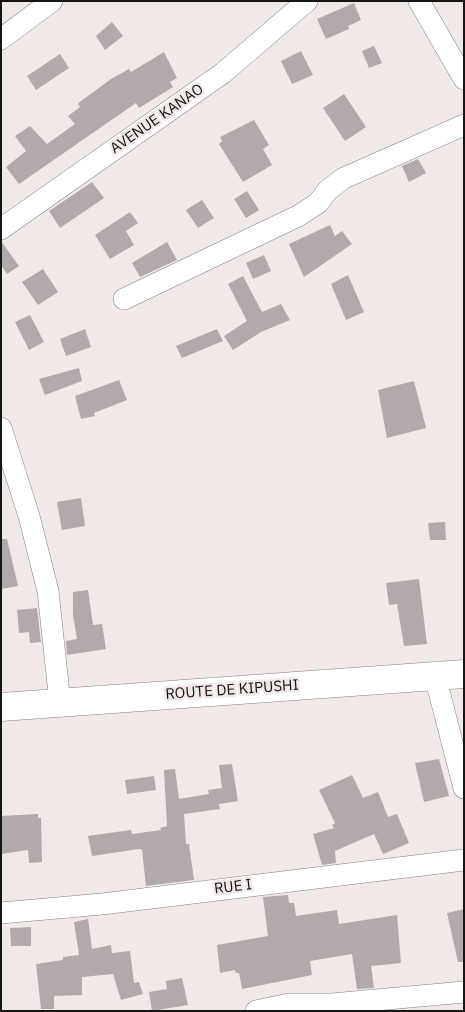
<!DOCTYPE html>
<style>
body{margin:0}
#map{position:relative;width:465px;height:1012px;overflow:hidden;background:#f1e8e8;font-family:"IBM Plex Sans",sans-serif}
canvas{display:block}
.frame{position:absolute;inset:0;border:2px solid #171414;pointer-events:none}
</style>
<div id="map">
<canvas width="465" height="1012"></canvas>
<div class="frame"></div>
</div>
<script>
const g = document.querySelector('canvas').getContext('2d');
g.lineJoin = 'round';
function paint(path, color) { g.fillStyle = color; g.fill(path, 'evenodd'); }
const toPath = rows => new Path2D(rows.map(r => 'M' + r).join(''));
function trace(path, color, width, dash) { g.strokeStyle = color; g.lineWidth = width; g.lineCap = dash ? 'butt' : 'round'; g.setLineDash(dash || []); g.stroke(path); }
function drawText(font, color, halo, rows, align = 'center') {
  g.font = font + ' "IBM Plex Sans",sans-serif'; g.lineWidth = 5; g.setLineDash([]); g.textBaseline = 'middle'; g.strokeStyle = halo; g.fillStyle = color; for (const [text, x, y, turn = 0] of rows) {
    g.save(); g.translate(x, y); g.rotate((+turn || 0) * Math.PI / 180); g.textAlign = isNaN(turn) ? turn : align; if (halo) g.strokeText(text, 0, 0); g.fillText(text, 0, 0); g.restore();
  }
}
const building = toPath([
 [354,3,361,20,348,26,349,29,326,39,317,19],
 [112,22,123,36,105,50,96,36],
 [374,46,382,63,369,68,362,51],
 [301,51,313,75,292,84,281,61],
 [164,52,177,78,170,82,173,87,139,108,136,103,19,184,6,167,26,151,15,136,30,126,47,144,75,124,68,116,80,107,78,104,81,101,111,79,129,69,131,72],
 [60,54,69,68,36,90,27,76],
 [344,94,366,127,345,141,323,108],
 [254,120,269,145,263,149,272,165,243,182,219,144,222,141,220,137],
 [418,159,426,173,409,182,402,166],
 [92,182,104,198,60,228,49,211],
 [247,191,259,210,246,218,234,199],
 [202,200,214,218,198,228,186,210],
 [130,212,138,223,126,231,134,245,110,259,95,235],
 [330,225,335,236,342,231,352,244,304,277,289,244],
 [1,241,19,266,7,274,1,265],
 [167,242,177,260,140,277,132,263],
 [264,255,271,271,253,279,246,263],
 [43,269,58,292,38,305,22,282],
 [348,275,364,312,346,320,331,284],
 [243,276,262,312,281,304,290,320,261,332,233,350,224,336,247,321,228,284],
 [30,315,44,342,29,350,15,322],
 [85,329,91,347,66,356,60,339],
 [217,329,223,341,182,358,176,346],
 [79,368,82,381,45,395,39,379],
 [119,380,127,400,94,413,95,416,81,419,75,396],
 [414,381,426,428,387,438,378,390],
 [81,498,85,526,62,530,57,502],
 [445,522,446,540,430,540,428,523],
 [1,539,7,539,18,586,1,589],
 [419,579,427,644,404,646,397,604,389,605,386,583],
 [88,590,93,625,102,624,106,649,67,655,66,641,77,639,73,615,73,592],
 [37,608,41,642,30,643,29,632,19,633,17,610],
 [439,759,449,796,424,802,415,763],
 [232,764,238,801,219,804,220,809,184,814,186,844,189,844,194,880,146,886,142,850,139,849,92,856,88,836,131,830,132,834,161,830,160,828,167,826,164,770,175,769,179,799,209,794,208,790,222,788,219,765],
 [352,775,363,798,378,792,388,817,397,814,409,843,383,854,374,834,335,851,336,863,322,865,313,834,334,828,332,825,335,823,319,790],
 [154,776,156,790,127,794,125,780],
 [38,814,38,818,41,818,42,862,29,863,28,850,1,854,1,816],
 [288,895,289,903,294,903,296,916,337,910,339,924,397,915,401,963,371,966,374,988,357,989,352,954,310,961,312,975,242,989,239,973,236,973,235,970,220,973,217,945,268,936,263,897],
 [464,909,464,962,458,962,447,913],
 [88,919,92,949,111,945,112,953,130,951,134,983,139,982,143,994,121,1000,113,974,82,977,82,995,54,996,54,1009,41,1009,36,964,63,960,63,957,79,955,74,922],
 [31,927,31,946,11,946,10,928],
 [182,978,188,1005,152,1011,149,992,167,989,166,981]
]);
const street = toPath([
 [419,1,464,79],
 [1,39,52,1],
 [1,229,223,73,307,1],
 [124,299,298,216,318,203,328,190,344,178,464,125],
 [1,428,29,516,48,591,60,703],
 [435,676,464,788],
 [1,913,102,904,464,860],
 [256,1011,289,1004,332,1004,464,992]
]);
const secondary = toPath([
 [1,707,464,674]
]);
const streetNames = [
 ["AVENUE KANAO",157,119,-35],
 ["ROUTE DE KIPUSHI",232,690,-4],
 ["RUE I",233,887,-7]
];
paint(building, '#b2aaaa');
trace(street, '#898181', 22);
trace(secondary, '#898181', 29);
trace(street, '#fff', 21);
trace(secondary, '#fff', 28);
drawText('15px', '#171414', '#f1e8e8', streetNames);
</script>
